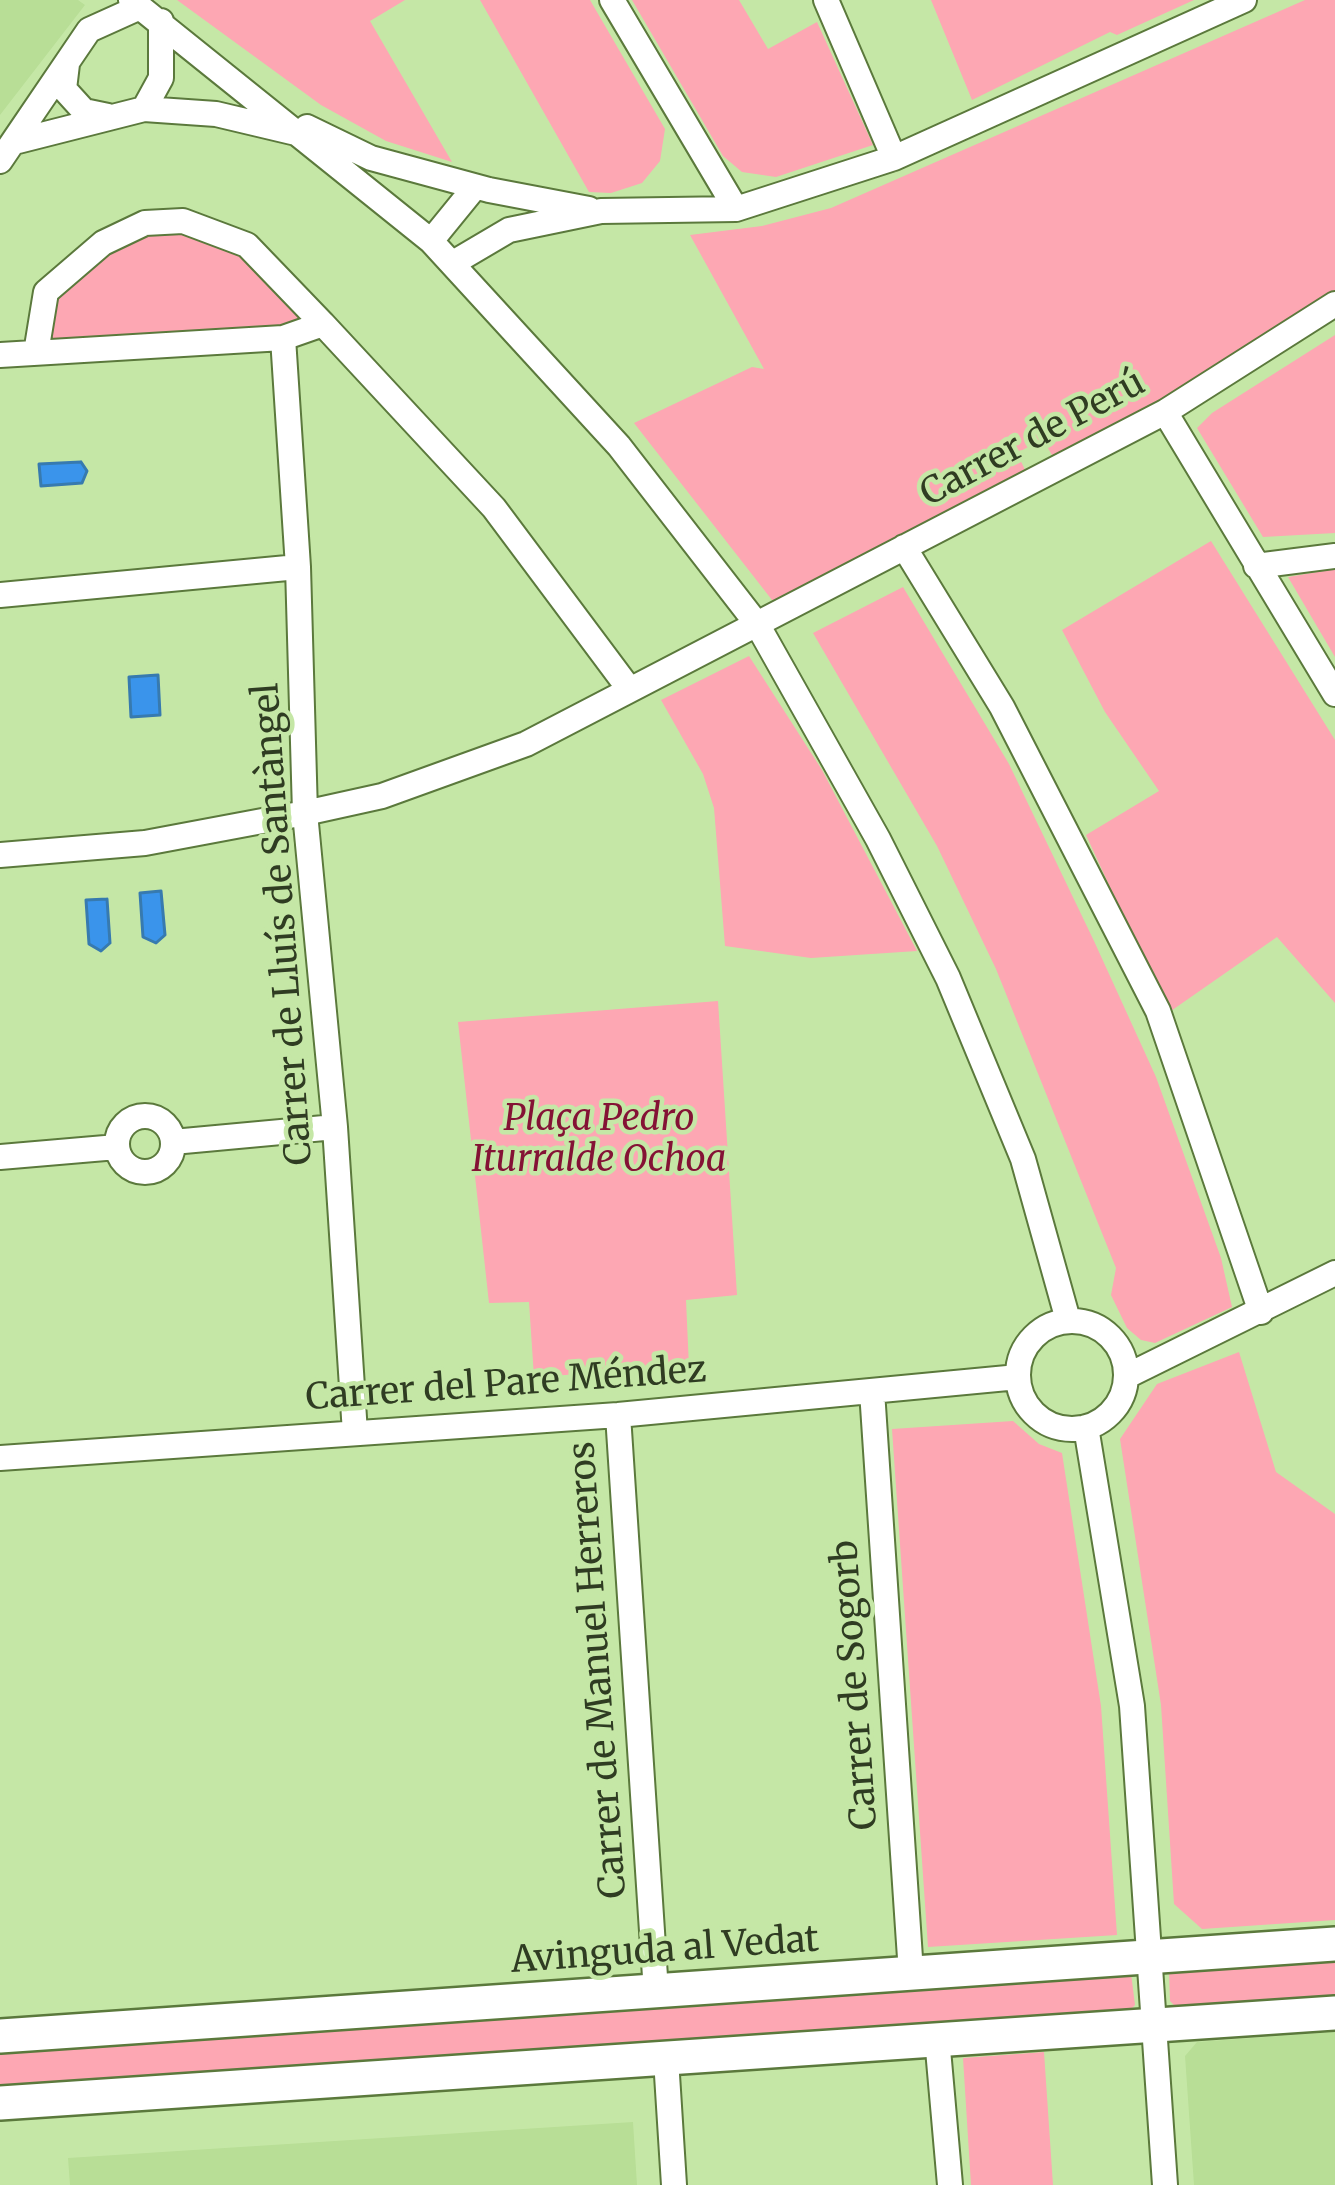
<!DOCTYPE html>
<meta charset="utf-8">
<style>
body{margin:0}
canvas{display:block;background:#c5e7a6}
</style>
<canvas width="1335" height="2185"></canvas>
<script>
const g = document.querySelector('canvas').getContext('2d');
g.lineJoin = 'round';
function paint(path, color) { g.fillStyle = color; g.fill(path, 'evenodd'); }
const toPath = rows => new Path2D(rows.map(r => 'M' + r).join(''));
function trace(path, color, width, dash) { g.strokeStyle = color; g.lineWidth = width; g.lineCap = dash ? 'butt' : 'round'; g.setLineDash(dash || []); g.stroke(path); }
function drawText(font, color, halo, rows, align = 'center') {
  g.font = font + ' Merriweather,serif'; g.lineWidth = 9; g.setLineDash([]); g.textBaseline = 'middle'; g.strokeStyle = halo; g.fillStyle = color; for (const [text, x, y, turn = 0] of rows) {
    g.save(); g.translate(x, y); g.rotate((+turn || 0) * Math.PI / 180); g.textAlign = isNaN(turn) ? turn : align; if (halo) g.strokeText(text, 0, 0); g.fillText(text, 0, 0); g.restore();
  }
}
const built = toPath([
 [0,0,78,0,85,5,0,115],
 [1335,2032,1335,2185,1194,2185,1185,2056,1197,2042],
 [633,2122,637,2185,70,2185,68,2158]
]);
const green = toPath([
 [177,0,405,0,370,21,452,162,386,141,321,105],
 [480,0,590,0,665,129,660,161,642,183,611,193,589,192],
 [632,0,739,0,768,49,817,22,873,145,776,177,742,172,723,156],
 [931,0,1194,0,1117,35,1110,32,972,100],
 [1305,0,1335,0,1335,291,1145,410,1054,459,1043,439,1017,453,1027,474,787,603,772,600,634,423,752,367,764,369,690,235,762,226,831,208],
 [184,226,241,249,311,321,280,331,41,348,48,295,103,248,149,229],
 [1335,335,1335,533,1263,537,1197,428,1212,413],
 [1211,541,1335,740,1335,1003,1277,937,1168,1013,1086,835,1159,791,1105,712,1062,630],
 [1335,569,1335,657,1288,577],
 [903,587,1009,764,1094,941,1156,1077,1221,1258,1232,1307,1155,1343,1141,1340,1127,1328,1111,1295,1116,1268,996,969,937,846,813,633],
 [749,656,822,770,917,951,811,958,725,946,714,808,703,774,661,700],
 [718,1001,737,1295,686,1300,689,1367,534,1377,529,1302,489,1303,458,1022],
 [1239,1352,1276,1472,1335,1514,1335,1920,1202,1929,1174,1904,1161,1705,1120,1439,1157,1384],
 [1013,1421,1039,1444,1062,1453,1101,1706,1117,1935,928,1947,892,1429],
 [1335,1957,1335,1995,1175,2006,1170,2001,1169,1970],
 [1131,1973,1135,2005,1129,2011,0,2085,0,2048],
 [1044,2052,1053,2185,971,2185,963,2058]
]);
const water = toPath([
 [81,462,87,471,82,483,41,486,39,464,81,462],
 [158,675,160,715,131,717,129,677,158,675],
 [161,891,165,935,156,943,143,937,140,893,161,891],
 [107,899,110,943,101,951,89,944,86,900,107,899]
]);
const street = toPath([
 [131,0,431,241,619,446,757,624,878,839,948,978,1023,1159,1068,1320],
 [612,0,736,209],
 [826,0,894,158],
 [67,64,64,89,84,111,108,116],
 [144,109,161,78,161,21],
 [307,127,371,158,489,190,589,209],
 [18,141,144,109,216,114,296,133],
 [0,161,89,30,140,7],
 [431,241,475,187],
 [453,263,509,230,601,211,736,209,894,158,1244,0],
 [283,338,298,567,305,813,335,1127,355,1433],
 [36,353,46,292,103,243,145,223,183,221,247,245,323,324],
 [0,355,283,338,323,324,494,508,630,690],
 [1165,412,1335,694],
 [904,547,1002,707,1158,1011,1261,1312],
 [1256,566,1335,556],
 [0,595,298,567],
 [0,855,145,843,305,813,382,796,526,744,1165,412,1335,304],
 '117 1144a28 28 0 1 1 56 0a28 28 0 1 1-56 0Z',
 [173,1142,335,1127],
 [0,1157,117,1147],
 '1018 1375a54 54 0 1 1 108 0a54 54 0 1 1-108 0Z',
 [1127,1376,1335,1273],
 [872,1391,911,1973],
 [618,1415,656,1992],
 [1086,1427,1132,1706,1165,2185],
 [0,1458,618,1415,1018,1377],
 [937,2038,950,2185],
 [666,2059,674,2185]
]);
const secondary = toPath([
 [0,2036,1335,1944],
 [0,2103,1335,2013]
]);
const streetNames = [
 ["Carrer de Perú",1033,439,-28],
 ["Carrer de Lluís de Santàngel",284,924,-94],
 ["Carrer del Pare Méndez",506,1385,-4],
 ["Carrer de Manuel Herreros",599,1670,-94],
 ["Carrer de Sogorb",856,1685,-94],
 ["Avinguda al Vedat",665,1951,-4]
];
const parkNames = [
 ["Plaça Pedro",599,1120],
 ["Iturralde Ochoa",599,1161]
];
paint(built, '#b8de96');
paint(green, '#fda7b3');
paint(water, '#3a94eb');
trace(water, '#377aaf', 3);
trace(street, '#5b793c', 28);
trace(secondary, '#5b793c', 38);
trace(street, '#fff', 24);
trace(secondary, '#fff', 33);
drawText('36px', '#2f3c22', '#c5e7a6', streetNames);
drawText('italic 36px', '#841235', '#c5e7a6', parkNames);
</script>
